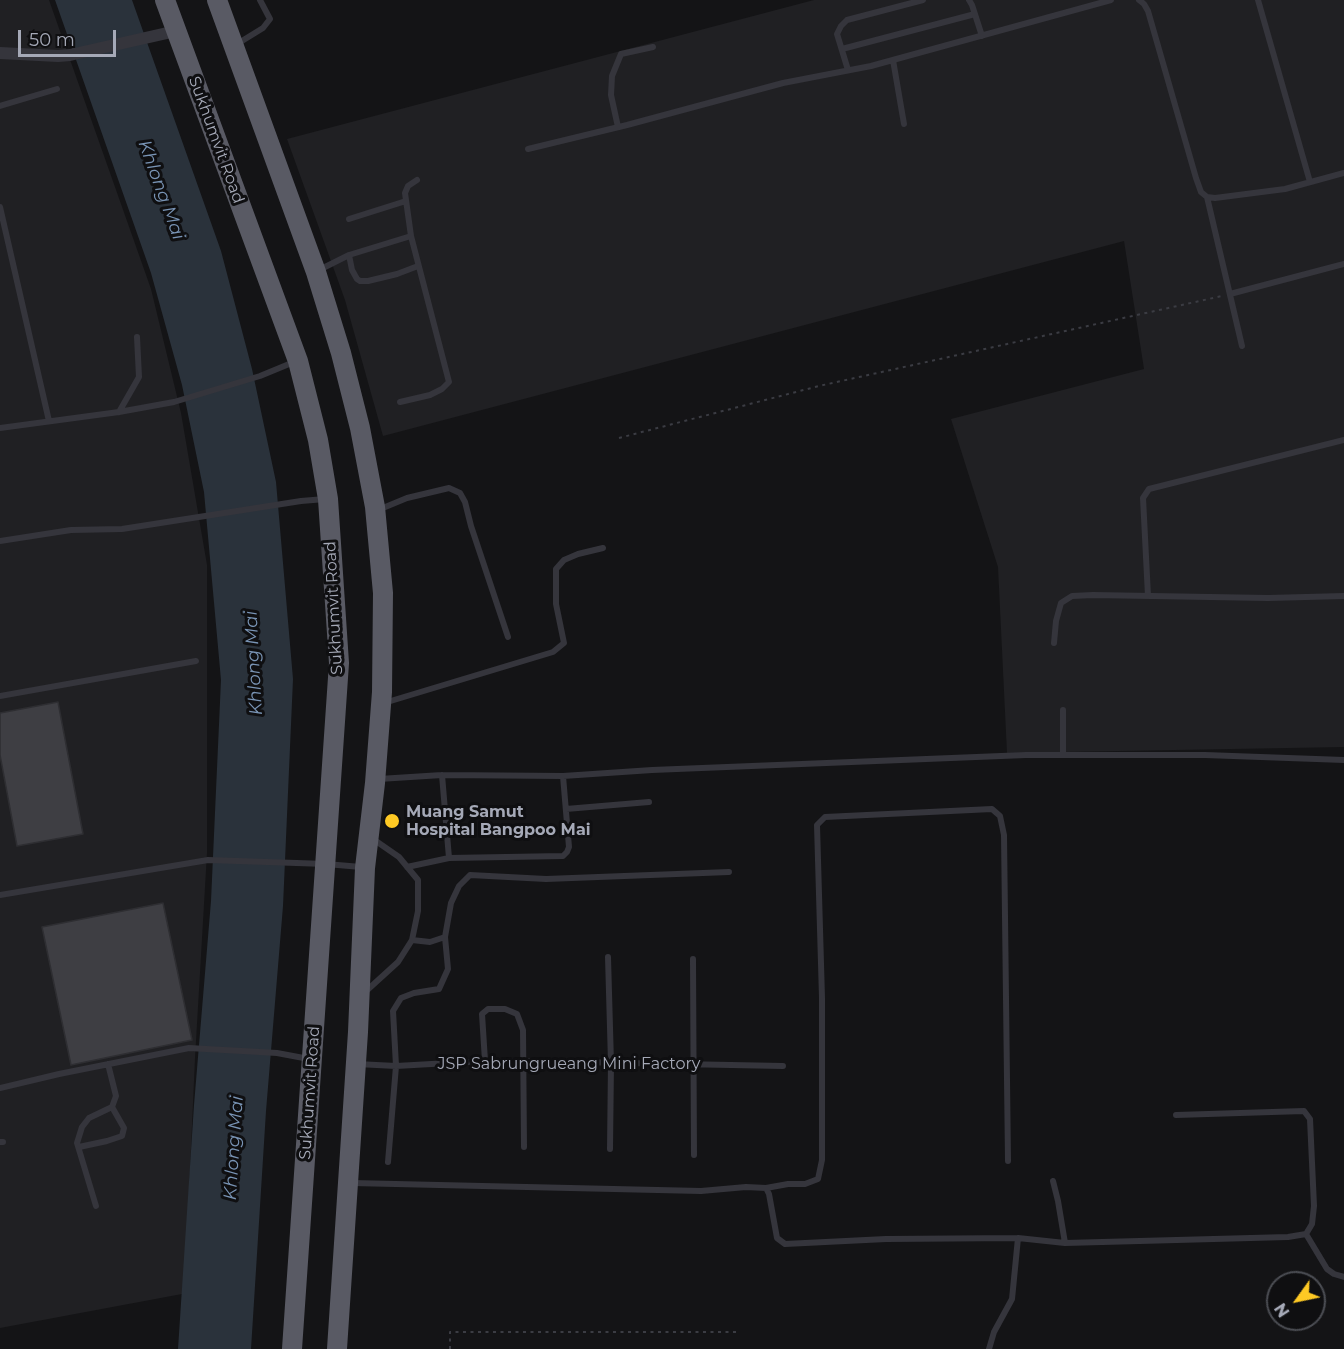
<!DOCTYPE html>
<style>
body{margin:0}
#map{position:relative;width:1344px;height:1349px;overflow:hidden;background:#141416;font-family:Montserrat,sans-serif}
canvas{display:block}
.north{position:absolute;left:1266px;top:1271px;width:60px;height:60px;box-sizing:border-box;background:#0f0f11;border:2px solid #4b4d53;border-radius:50%;rotate:237deg;font-size:16px;font-weight:700;line-height:24px;text-align:center;color:#a5a9b7}
.north::after{content:'';display:block;margin:auto;width:21px;height:27px;background:#fec924;clip-path:polygon(50% 0,100% 100%,50% 72%,0 100%)}
.scale{position:absolute;left:18px;top:30px;width:98px;height:27px;box-sizing:border-box;border:3px solid #a5a9b7;border-top:0;padding-left:8px;font-size:18px;line-height:21px;white-space:nowrap;color:#a5a9b7;-webkit-text-stroke:4px #0f0f11;paint-order:stroke}
</style>
<div id="map">
<canvas width="1344" height="1349"></canvas>
<div class="north">N</div>
<div class="scale">50 m</div>
</div>
<script>
const g = document.querySelector('canvas').getContext('2d');
g.lineJoin = 'round';
function paint(path, color) { g.fillStyle = color; g.fill(path, 'evenodd'); }
const toPath = rows => new Path2D(rows.map(r => 'M' + r).join(''));
function trace(path, color, width, dash) { g.strokeStyle = color; g.lineWidth = width; g.lineCap = dash ? 'butt' : 'round'; g.setLineDash(dash || []); g.stroke(path); }
function drawText(font, color, halo, rows, align = 'center') {
  g.font = font + ' Montserrat,sans-serif'; g.lineWidth = 6; g.setLineDash([]); g.textBaseline = 'middle'; g.strokeStyle = halo; g.fillStyle = color; for (const [text, x, y, turn = 0] of rows) {
    g.save(); g.translate(x, y); g.rotate((+turn || 0) * Math.PI / 180); g.textAlign = isNaN(turn) ? turn : align; if (halo) g.strokeText(text, 0, 0); g.fillText(text, 0, 0); g.restore();
  }
}
const built = toPath([
 [0,0,49,0,151,289,181,413,207,565,207,853,195,1058,186,1260,182,1294,0,1328],
 [814,0,1344,0,1344,747,1007,753,998,567,951,419,1144,369,1124,241,383,436,345,300,287,139]
]);
const water = toPath([
 [55,0,132,0,221,251,252,369,276,482,293,679,283,906,266,1111,251,1349,178,1349,194,1105,211,901,221,680,204,492,182,385,151,273]
]);
const building = toPath([
 [58,702,83,834,17,846,0,755,0,713,58,702],
 [163,903,192,1040,71,1065,42,927,163,903]
]);
const path = toPath([
 [619,438,819,386,1222,296],
 [450,1349,450,1332,737,1332]
]);
const service = toPath([
 [969,0,972,5,982,36],
 [1139,0,1144,4,1148,11,1196,178,1201,192,1207,197,1215,198,1285,189,1344,173],
 [1258,0,1310,182],
 [237,44,263,28,270,19,260,0],
 [842,49,975,14],
 [893,60,904,124],
 [848,70,837,34,841,26,847,20,923,0],
 [0,106,57,89],
 [618,127,611,95,612,76,621,54,653,47],
 [528,149,627,125,783,83,871,66,1111,0],
 [1207,197,1242,346],
 [0,207,49,421],
 [349,219,406,201],
 [349,255,352,270,357,279,360,281,368,281,397,274,418,266],
 [319,270,349,255,411,236,405,193,408,186,417,180],
 [1230,294,1344,264],
 [400,402,430,395,442,389,449,382,411,236],
 [119,412,139,377,137,337],
 [0,428,119,412,174,402,260,376,294,362],
 [378,510,407,498,449,488,460,493,465,502,471,526,508,637],
 [0,541,71,530,122,529,301,501,325,499],
 [1148,596,1143,498,1149,489,1344,440],
 [1054,643,1056,621,1061,603,1072,596,1093,595,1268,598,1344,596],
 [0,696,196,661],
 [384,703,553,652,564,643,556,604,556,569,564,560,578,554,603,548],
 [1063,710,1063,755],
 [442,775,449,858],
 [379,779,442,775,563,776,652,770,1026,755,1205,755,1344,760],
 [566,809,649,802],
 [407,867,449,858,563,856,567,852,569,847,563,776],
 [0,895,208,860,326,864,361,867],
 [412,940,430,942,445,937,451,903,459,886,470,875,546,879,729,872],
 [608,957,611,1063,610,1149],
 [693,959,694,1155],
 [364,993,398,962,412,940,418,911,418,880,399,857,373,839],
 [485,1061,482,1014,488,1009,505,1009,517,1014,523,1030,524,1147],
 [357,1064,396,1066,485,1061,523,1061,783,1066],
 [0,1088,59,1074,189,1048,277,1053,309,1059],
 [0,1142,3,1142],
 [79,1147,107,1141,122,1136,124,1128,112,1107],
 [388,1162,396,1066,393,1011,401,998,414,993,439,989,448,969,445,937],
 [352,1183,701,1191,746,1187,766,1188,769,1194,777,1238,785,1244,886,1239,1018,1238,1065,1243,1058,1201,1053,1181],
 [766,1188,788,1184,805,1184,818,1179,822,1160,822,998,817,825,825,817,992,809,1000,816,1004,835,1008,1161],
 [96,1206,77,1143,82,1127,89,1118,112,1107,116,1096,108,1064],
 [1306,1234,1327,1269,1334,1274,1344,1277],
 [1065,1243,1288,1237,1306,1234,1312,1224,1314,1206,1310,1119,1304,1111,1176,1115],
 [989,1349,994,1332,1012,1299,1018,1238]
]);
const minor = toPath([
 [0,53,58,56,70,55,176,31]
]);
const trunk = toPath([
 [165,0,298,361,318,440,328,499,339,663,292,1349],
 [217,0,316,272,341,353,360,428,375,507,383,593,382,692,375,783,365,868,358,1032,337,1349]
]);
const markers = [
 [392,821,8,"#fec924"]
];
const streetNames = [
 ["Sukhumvit Road",216,140,70],
 ["Sukhumvit Road",334,608,-93],
 ["JSP Sabrungrueang Mini Factory",569,1064],
 ["Sukhumvit Road",310,1093,-86]
];
const poiNames = [
 ["Muang Samut",406,812],
 ["Hospital Bangpoo Mai",406,830]
];
const waterNames = [
 ["Khlong Mai",161,190,70],
 ["Khlong Mai",254,663,-93],
 ["Khlong Mai",234,1148,-86]
];
paint(built, '#202023');
paint(water, '#2a323b');
paint(building, '#3e3e43');
trace(building, '#2e2e32', 1.5);
trace(path, '#3b3c43', 2, [3, 4.5]);
trace(service, '#35353c', 6);
trace(minor, '#35353c', 12);
trace(trunk, '#595a64', 20);
for (const [x, y, r, color] of markers) { const dot = new Path2D(); dot.arc(x, y, r, 0, 2 * Math.PI); g.fillStyle = color; g.fill(dot); trace(dot, '#0f0f11', 2); }
drawText('16px', '#a5a9b7', '#0f0f11', streetNames);
drawText('bold 16px', '#a5a9b7', '#0f0f11', poiNames, 'left');
drawText('italic 18px', '#7994b5', '#0f0f11', waterNames);
</script>
